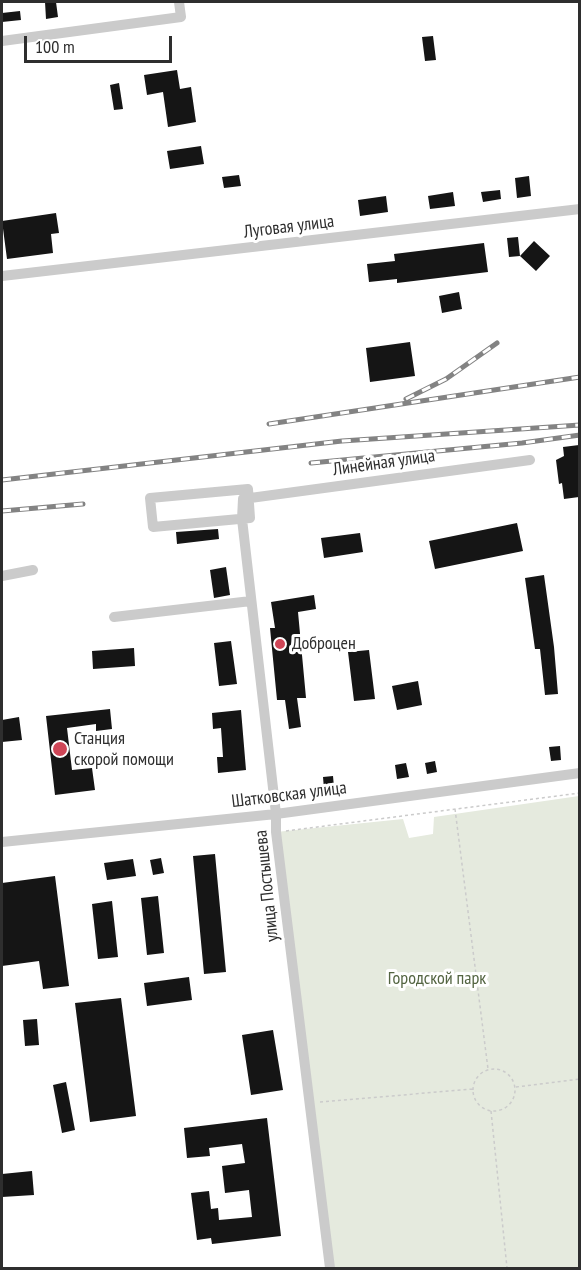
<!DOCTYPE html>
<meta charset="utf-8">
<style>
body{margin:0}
#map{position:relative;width:581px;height:1270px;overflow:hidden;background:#fff;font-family:"PT Sans Narrow",sans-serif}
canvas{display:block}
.frame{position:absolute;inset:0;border:3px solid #2e2e2e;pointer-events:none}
.scale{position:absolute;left:24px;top:36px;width:148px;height:27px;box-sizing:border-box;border:3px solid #2e2e2e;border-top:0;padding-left:8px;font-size:18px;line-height:21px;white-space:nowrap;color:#2e2e2e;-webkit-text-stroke:4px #fff;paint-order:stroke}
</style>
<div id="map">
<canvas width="581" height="1270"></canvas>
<div class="frame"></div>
<div class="scale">100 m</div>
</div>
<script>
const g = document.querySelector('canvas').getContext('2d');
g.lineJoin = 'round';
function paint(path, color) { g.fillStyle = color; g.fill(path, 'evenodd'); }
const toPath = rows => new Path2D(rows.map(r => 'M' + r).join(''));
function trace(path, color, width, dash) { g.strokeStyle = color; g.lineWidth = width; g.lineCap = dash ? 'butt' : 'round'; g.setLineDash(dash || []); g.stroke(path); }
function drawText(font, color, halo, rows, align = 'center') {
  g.font = font + ' "PT Sans Narrow",sans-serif'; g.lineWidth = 6; g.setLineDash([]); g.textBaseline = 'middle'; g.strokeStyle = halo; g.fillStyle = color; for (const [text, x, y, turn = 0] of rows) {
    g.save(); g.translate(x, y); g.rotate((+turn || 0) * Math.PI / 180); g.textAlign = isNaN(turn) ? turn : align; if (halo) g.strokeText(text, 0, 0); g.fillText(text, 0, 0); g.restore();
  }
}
const green = toPath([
 [579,796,579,1268,330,1268,276,832,403,819,409,838,433,834,434,817]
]);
const building = toPath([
 [45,2,56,2,58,17,46,19],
 [20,11,21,20,2,22,2,13],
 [433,36,436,60,425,61,422,37],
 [177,70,180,89,191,87,196,122,168,127,163,92,147,95,144,75],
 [119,83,123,109,114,110,110,85],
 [201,146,204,164,170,169,167,151],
 [239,175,241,186,224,188,222,177],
 [529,176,531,196,517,198,515,178],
 [500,190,501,199,483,202,481,192],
 [453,192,455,206,430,209,428,196],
 [386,196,388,212,360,216,358,200],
 [56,213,59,233,51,234,53,253,7,259,2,221],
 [518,237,520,256,509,257,507,238],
 [534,241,550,256,536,271,520,256],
 [484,243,488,272,397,283,397,279,369,282,367,264,395,261,394,254],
 [459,292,462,309,442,313,439,296],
 [410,342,415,376,370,382,366,348],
 [579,445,579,497,564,499,562,483,559,484,556,460,564,456,563,447],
 [517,523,523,551,435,569,429,541],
 [218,529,219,539,177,544,176,532],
 [360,533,363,552,324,558,321,538],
 [226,567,230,595,214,598,210,570],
 [544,575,554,647,558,694,545,695,540,649,535,649,525,578],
 [314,595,316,609,298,612,306,698,297,698,301,727,289,729,285,700,277,700,270,628,275,628,271,602],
 [231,641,237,684,219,686,214,643],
 [134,648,135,666,93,669,92,651],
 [369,650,375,699,354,701,348,652],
 [418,681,422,705,397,710,392,686],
 [110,709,112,729,96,731,96,724,67,728,72,770,92,768,95,790,55,795,46,716],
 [241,710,246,770,218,773,217,757,223,757,221,728,213,729,212,713],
 [19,717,22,740,2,742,2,720],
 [560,746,561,760,551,761,549,747],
 [435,761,437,772,427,774,425,763],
 [406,763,409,777,397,779,395,765],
 [333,776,334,787,324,789,323,777],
 [215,854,226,972,204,974,193,856],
 [161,858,164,873,153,875,150,860],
 [133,859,136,876,107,880,104,863],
 [55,876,69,986,43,989,39,961,2,966,2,883],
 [158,896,164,953,147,955,141,898],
 [112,901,118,957,98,959,92,904],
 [189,977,192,1000,147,1006,144,983],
 [121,998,136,1116,90,1122,75,1003],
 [37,1019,39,1045,25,1046,23,1020],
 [273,1030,283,1090,251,1095,242,1035],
 [66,1082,75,1130,62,1133,53,1085],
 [267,1118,281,1236,212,1244,211,1238,197,1240,191,1193,209,1191,211,1209,218,1208,219,1220,252,1217,249,1190,225,1193,222,1166,245,1163,242,1144,209,1148,210,1156,187,1158,184,1128],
 [32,1171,34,1195,2,1197,2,1174]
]);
const path = toPath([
 [455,809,488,1069],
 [286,831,580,793],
 '473 1090a21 21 0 1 1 42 0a21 21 0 1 1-42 0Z',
 [516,1087,580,1079],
 [320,1102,473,1089],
 [491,1111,507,1268]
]);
const minor = toPath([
 [2,41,181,17,179,2],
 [2,276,580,209],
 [248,489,250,518,153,527,150,498,248,489],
 [2,576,33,570],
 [114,617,251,601],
 [2,842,276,814,580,773],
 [330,1268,276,832,276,814,242,519,243,499,530,460]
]);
const rail = toPath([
 [406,399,446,379,497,343],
 [269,424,580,377],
 [311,463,522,443,580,435],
 [2,480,342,441,580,425],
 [2,511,83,504]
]);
const markers = [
 [280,644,6,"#cf4657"],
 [60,749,8,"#cf4657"]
];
const streetNames = [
 ["Луговая улица",289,227,-7],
 ["Линейная улица",384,463,-8],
 ["Шатковская улица",289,795,-7],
 ["улица Постышева",267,886,-96]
];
const poiNames = [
 ["Доброцен",292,644],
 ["Станция",74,739],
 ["скорой помощи",74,760]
];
const parkNames = [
 ["Городской парк",437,979]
];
paint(green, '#e5eade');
paint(building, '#151515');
trace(path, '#cbcbcb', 1.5, [3, 3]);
trace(minor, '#cbcbcb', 10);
trace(rail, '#838383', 5);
trace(rail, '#fff', 3, [9]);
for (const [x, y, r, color] of markers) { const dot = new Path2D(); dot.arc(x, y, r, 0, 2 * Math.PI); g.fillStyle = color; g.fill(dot); trace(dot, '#fff', 2); }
drawText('18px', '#2e2e2e', '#fff', streetNames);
drawText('18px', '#2e2e2e', '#fff', poiNames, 'left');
drawText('18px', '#536441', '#fff', parkNames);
</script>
